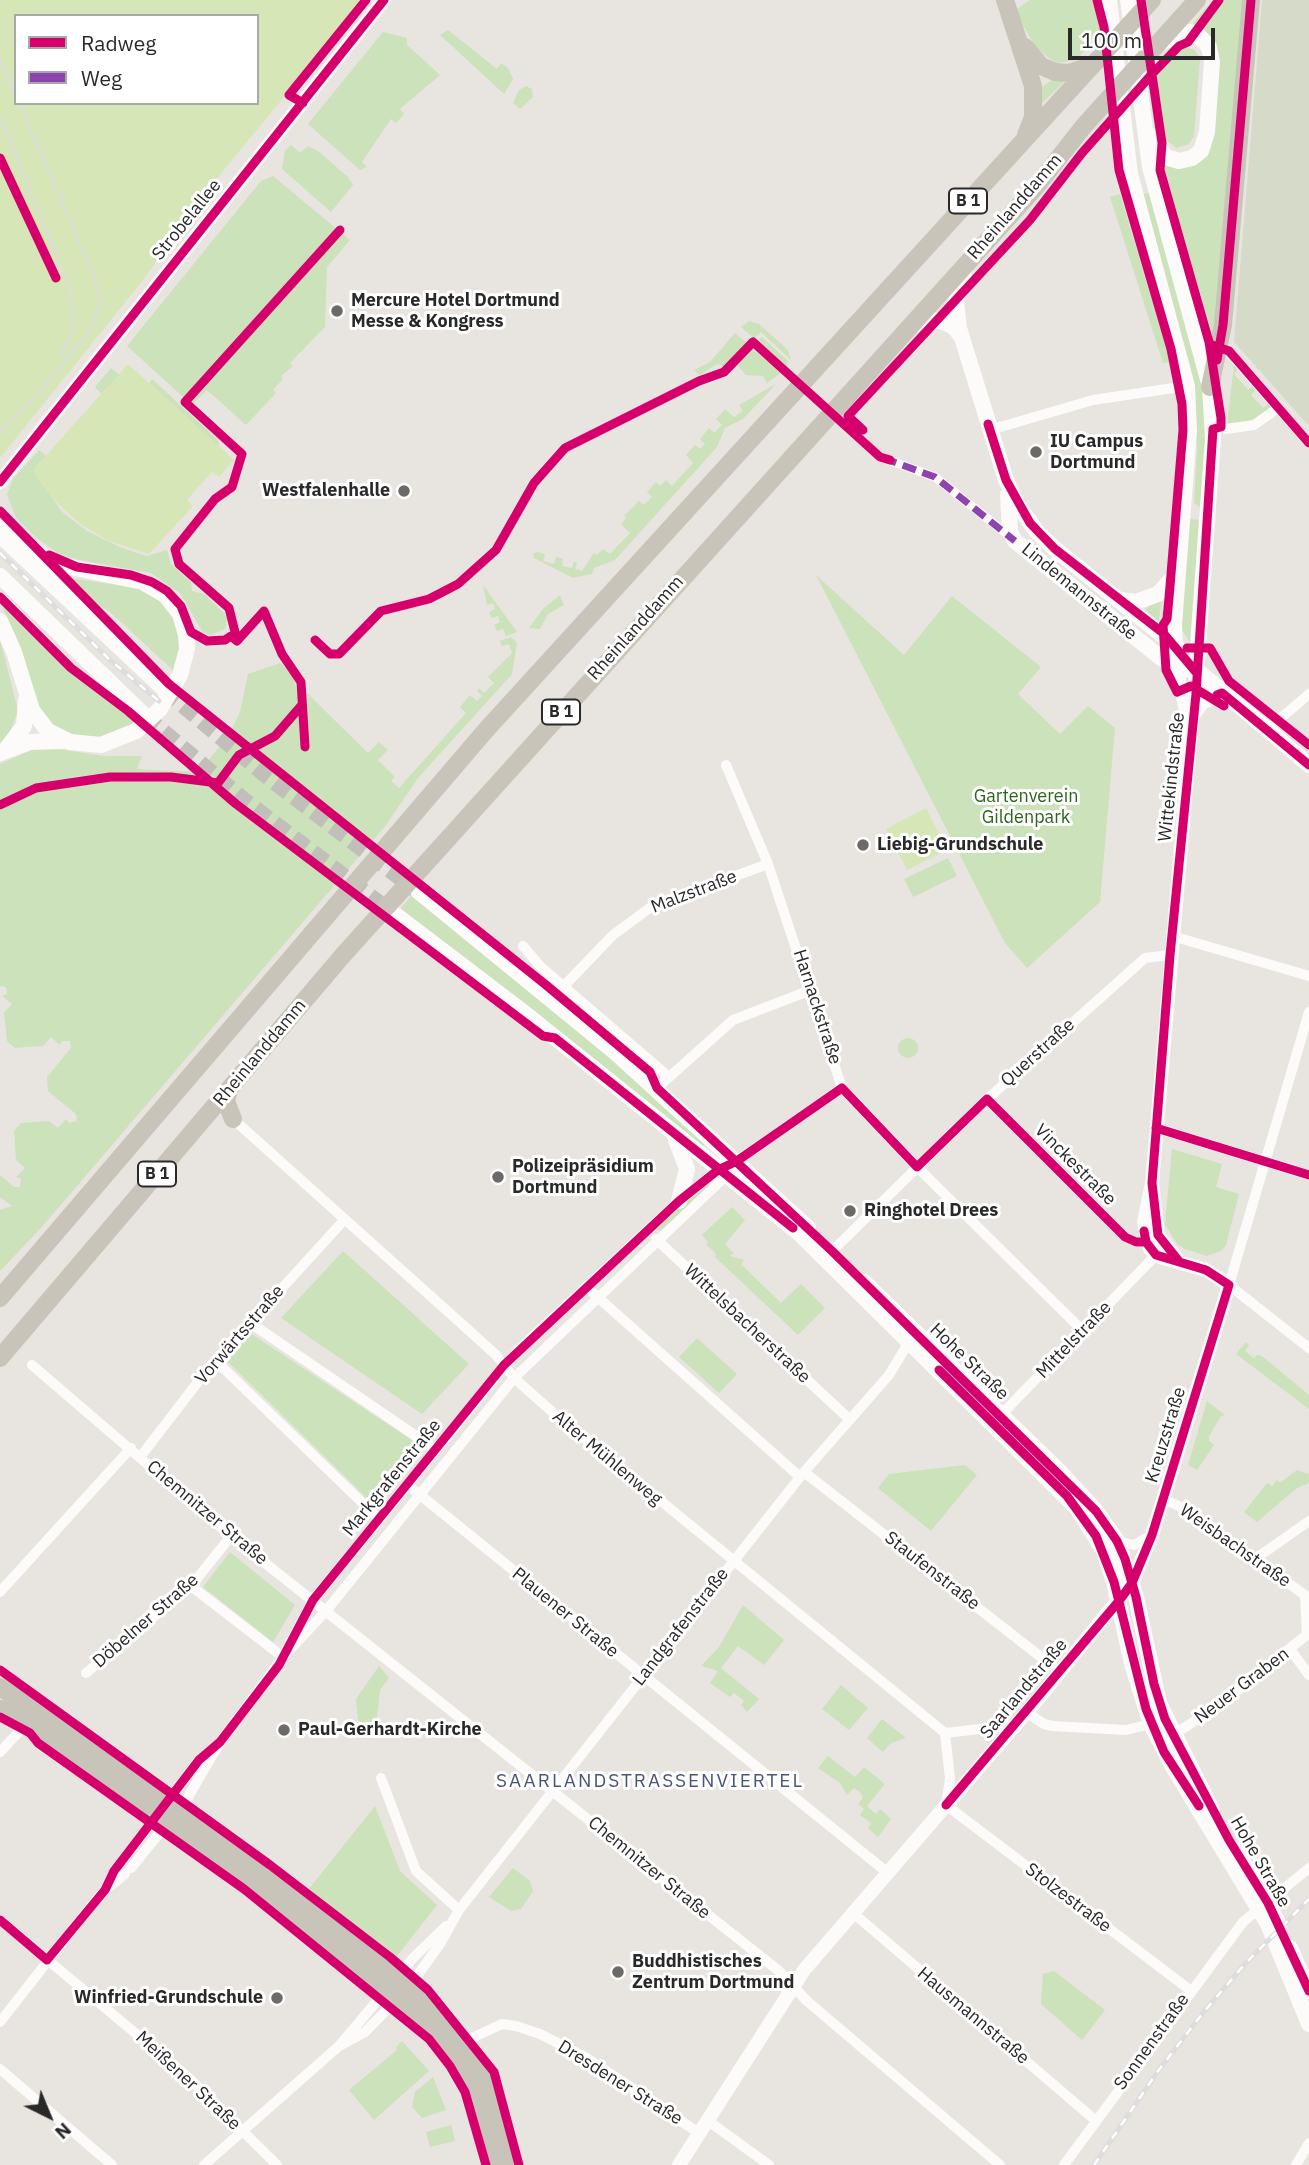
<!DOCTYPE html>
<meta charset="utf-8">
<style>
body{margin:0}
#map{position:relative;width:1309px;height:2165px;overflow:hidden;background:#e8e4e0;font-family:"IBM Plex Sans",sans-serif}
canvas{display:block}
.legend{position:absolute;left:14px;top:14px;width:245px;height:91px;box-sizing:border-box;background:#fff;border:2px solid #a9a9a9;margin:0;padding:9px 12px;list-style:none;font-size:21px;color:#292929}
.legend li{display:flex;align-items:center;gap:14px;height:35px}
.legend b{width:35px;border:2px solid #a9a9a9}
.north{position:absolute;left:14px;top:2081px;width:70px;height:70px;-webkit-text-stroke:5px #fff;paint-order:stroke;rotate:137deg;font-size:19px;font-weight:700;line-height:28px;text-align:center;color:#292929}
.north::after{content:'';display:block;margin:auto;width:24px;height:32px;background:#292929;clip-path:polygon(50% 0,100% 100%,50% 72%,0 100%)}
.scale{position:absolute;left:1068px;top:28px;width:147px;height:32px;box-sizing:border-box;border:4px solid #292929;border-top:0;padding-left:9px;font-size:21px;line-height:24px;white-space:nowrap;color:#292929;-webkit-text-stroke:5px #fff;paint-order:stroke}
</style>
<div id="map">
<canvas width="1309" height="2165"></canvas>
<ul class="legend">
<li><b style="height:9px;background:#d6006c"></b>Radweg</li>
<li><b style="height:9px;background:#8e44ad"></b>Weg</li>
</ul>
<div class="north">N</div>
<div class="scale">100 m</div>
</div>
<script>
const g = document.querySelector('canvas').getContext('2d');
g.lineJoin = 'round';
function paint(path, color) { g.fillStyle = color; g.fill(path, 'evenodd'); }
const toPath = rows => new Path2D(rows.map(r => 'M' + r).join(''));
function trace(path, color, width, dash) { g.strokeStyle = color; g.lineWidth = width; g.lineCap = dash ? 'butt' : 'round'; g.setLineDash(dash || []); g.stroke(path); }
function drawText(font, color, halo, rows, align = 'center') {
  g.font = font + ' "IBM Plex Sans",sans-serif'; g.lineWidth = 6; g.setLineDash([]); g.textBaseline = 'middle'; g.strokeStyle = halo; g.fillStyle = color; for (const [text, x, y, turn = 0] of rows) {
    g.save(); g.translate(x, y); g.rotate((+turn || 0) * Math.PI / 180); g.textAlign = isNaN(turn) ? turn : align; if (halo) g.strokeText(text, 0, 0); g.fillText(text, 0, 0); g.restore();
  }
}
const green = toPath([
 [1030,0,1093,0,1101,33,1076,60,1056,63,1037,49,1021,22,1017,9],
 [1213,0,1245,0,1217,332,1212,335,1163,163,1208,151,1204,32,1193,23],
 [448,30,497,69,501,63,508,68,513,79,504,94,440,35],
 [383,32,407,38,407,45,440,75,400,109,404,114,396,123,391,119,362,162,367,167,360,170,308,124],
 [1183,46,1195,50,1200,59,1194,136,1189,144,1176,148,1165,139,1154,76],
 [1056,77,1065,81,1039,106,1038,90],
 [526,86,532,89,533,97,520,109,513,103,519,90],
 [291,145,300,153,308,146,318,151,348,177,353,185,331,212,282,169,285,151],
 [273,176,350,240,327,267,325,327,290,363,293,366,282,375,282,380,273,390,276,393,246,425,207,390,192,405,127,346,261,181],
 [1149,193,1203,378,1208,441,1200,507,1194,503,1197,448,1189,364,1142,194],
 [1120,194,1166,348,1169,362,1163,363,1110,197],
 [749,321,759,324,788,350,791,360,761,332,754,338,741,327],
 [735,333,748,344,725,367,717,364,700,375,694,370,710,362],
 [762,337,789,362,784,367,758,341],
 [751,349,769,361,781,373,767,383,763,376,746,375,736,364],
 [1234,364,1238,369,1234,374,1248,390,1254,386,1256,389,1251,395,1263,408,1269,403,1271,408,1261,419,1227,427],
 [111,368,119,375,102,394,95,387],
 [152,379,218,440,219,447,149,383],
 [776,384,743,419,725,428,717,447,615,560,594,568,592,574,573,578,534,558,533,554,537,552,545,554,543,561,554,564,556,557,563,559,562,566,572,568,574,562,577,562,575,569,582,571,594,553,597,555,603,549,610,554,630,533,621,524,626,518,624,516,639,501,644,505,652,497,647,492,656,482,660,486,666,480,672,486,693,463,686,455,695,445,700,449,705,444,700,439,709,428,714,433,722,425,716,419,725,409,734,417,743,411,739,405],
 [39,450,46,456,33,470,62,512,87,531,122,548,147,556,167,550,171,564,191,583,192,591,204,594,224,613,228,618,225,629,210,635,202,631,180,593,151,573,79,560,58,553,38,539,16,518,7,494,13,479],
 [1189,519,1202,520,1191,644,1179,625],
 [816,575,904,655,952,596,1041,667,1018,694,1060,734,1088,706,1115,728,1100,902,1027,968,1005,943],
 [69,578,144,589,158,598,170,611,178,630,180,648,174,671,109,611,94,604],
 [483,585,517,632,506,636,503,629,497,631,494,625,500,622,498,616,492,618,489,612,495,609,493,603,487,605],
 [560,595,564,605,548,614,540,629,529,628,543,609],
 [1161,599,1159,622,1145,609],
 [0,602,12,613,11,615,78,676,138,722,107,738,76,738,53,726,42,714,16,637],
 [511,637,517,643,512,674,418,778,386,825,41,1228,0,1271,0,1210,12,1206,0,1197,0,1175,14,1187,20,1187,21,1179,16,1177,25,1168,16,1160,14,1131,21,1123,49,1121,58,1128,66,1119,69,1123,77,1121,76,1114,48,1091,47,1077,71,1048,70,1041,62,1041,60,1045,51,1037,43,1046,15,1048,7,1041,4,1013,12,1004,2,996,7,994,6,987,0,986,0,764,40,746,103,756,142,756,137,769,194,772,203,767,230,733,240,712,248,674,280,663,292,674,298,694,308,694,368,753,379,742,388,750,378,760,395,777,391,781,399,788,466,713,460,707,470,695,477,701,482,696,477,691,479,688,484,693,494,683,488,677,512,653,509,644,502,646,500,641],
 [0,639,18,711,8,737,0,743],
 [948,858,957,876,913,897,904,879],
 [413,894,566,1017,708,1141,701,1150,400,909],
 '898 1048a10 10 0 1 1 20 0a10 10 0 1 1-20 0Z',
 [1172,1149,1222,1164,1216,1187,1239,1194,1226,1245,1221,1251,1207,1256,1185,1249,1177,1244,1165,1224],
 [708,1182,711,1185,661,1230,655,1230,656,1226],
 [732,1207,745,1220,725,1244,734,1253,730,1256,744,1260,741,1264,781,1303,801,1284,825,1308,798,1335,715,1257,716,1254,706,1244,708,1242,702,1235],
 [343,1251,469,1364,422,1414,281,1318],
 [250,1333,422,1447,374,1505,226,1360],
 [697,1338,737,1374,719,1393,679,1357],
 [1246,1342,1249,1345,1245,1351,1254,1358,1257,1355,1262,1356,1309,1395,1309,1409,1236,1354],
 [1207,1401,1225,1415,1221,1416,1209,1436,1209,1441,1214,1445,1197,1470,1188,1465],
 [965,1465,977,1475,931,1531,878,1488,889,1474],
 [1297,1470,1309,1474,1309,1483,1297,1488,1257,1522,1244,1512,1267,1483,1272,1486,1277,1480,1280,1483],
 [230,1552,295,1605,273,1642,203,1587],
 [743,1605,784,1640,764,1665,738,1646,721,1668,759,1699,747,1712,741,1705,744,1701,734,1693,730,1697,710,1683,718,1671,701,1666,719,1647],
 [379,1666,389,1678,380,1690,375,1735,358,1720,356,1699],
 [841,1685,868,1708,849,1730,822,1709],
 [882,1719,906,1738,891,1743,883,1752,867,1738],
 [828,1756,855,1777,864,1767,885,1784,867,1806,876,1814,880,1809,891,1819,878,1837,868,1828,871,1823,860,1815,864,1809,858,1804,863,1798,860,1792,854,1788,847,1795,840,1783,818,1768],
 [375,1806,400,1871,437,1905,397,1956,308,1890],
 [513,1868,530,1881,533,1891,521,1909,511,1911,489,1897],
 [1054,1971,1105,2010,1082,2040,1041,2004,1043,1974],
 [402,2041,429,2071,374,2120,349,2090,397,2050,396,2047],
 [433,2077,446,2110,422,2118,412,2107,415,2092],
 [451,2125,455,2141,430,2147,426,2132]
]);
const cemetery = toPath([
 [1262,0,1309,0,1309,426,1234,342]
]);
const pitch = toPath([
 [0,0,364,0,209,188,143,280,0,458],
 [16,16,257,16,257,103,16,103],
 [128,364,234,460,219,477,212,472,200,485,187,500,193,506,149,554,109,541,79,523,54,500,33,470],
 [926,808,947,850,907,870,886,829]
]);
const secondaryTunnel = toPath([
 [165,690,264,774,416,890],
 [145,716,244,800,395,915]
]);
const pedestrian = toPath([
 [880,457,935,477,1011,537]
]);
const minor = toPath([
 [1237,361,1309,443],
 [1226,429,1254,425,1278,408],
 [990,430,1093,400,1187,386],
 [1267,730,1309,694],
 [726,765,768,864,842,1088,917,1167,1083,1331],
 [1172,936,1309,976],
 [523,946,540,966,669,1077],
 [564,986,613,935,651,907,768,864],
 [1309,1012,1229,1285,1309,1348],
 [657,1088,733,1020,811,990],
 [987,1099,1125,1237,1136,1242,1146,1242],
 [233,1119,464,1326,496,1355,514,1378,558,1417,945,1733,1015,1725],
 [1156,1128,1309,1175],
 [656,1239,848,1418],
 [826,1257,985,1101,1145,958,1170,955],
 [593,1293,800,1477],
 [249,1322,435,1449],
 [216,1361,378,1518],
 [32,1365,231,1536,779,1971,807,2001,1000,2165],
 [997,1419,1156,1255],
 [141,1456,204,1374,345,1219],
 [804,1472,1060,1672],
 [414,1490,888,1873],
 [1163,1499,1181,1507,1309,1598],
 [1117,1541,1134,1545,1152,1535],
 [1255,1559,1309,1521],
 [191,1586,283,1657],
 [0,1592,131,1448],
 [1305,1596,1307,1635],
 [287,1648,313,1600,518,1350,679,1201,718,1170,737,1161,842,1088],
 [1290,1649,1309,1675],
 [86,1673,191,1586,231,1536],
 [1026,1712,1044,1724,1053,1726,1126,1730,1151,1724],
 [945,1733,950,1779,946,1805,1190,1990],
 [1173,1735,1218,1706,1309,1633],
 [0,1752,26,1724],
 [381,1778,416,1871,459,1910],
 [122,1861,199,1760,215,1746],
 [131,1868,187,1799,220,1742,283,1657,326,1611,514,1378,730,1172],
 [106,1887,117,1867],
 [852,1912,1095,2120],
 [0,1920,189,2078,277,2165],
 [0,2022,87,1911,105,1890,125,1874],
 [461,2043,502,2024,516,2026,540,2034,585,2057,699,2133],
 [339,2046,365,2032,409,1987,440,1944,459,1910,804,1472,889,1375,912,1337],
 [0,2069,112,2165],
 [707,2120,769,2165],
 [204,2165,339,2046,414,1957,446,1926],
 [1064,2165,1243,1922,1309,1868],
 [1296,2165,1309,2143]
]);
const tertiary = toPath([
 [0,482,384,0],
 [1176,668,1188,718],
 [1194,714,1202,703,1222,693],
 [1178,1260,1158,1235,1152,1183,1196,672],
 [679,2165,804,1970,1037,1700,1132,1583,1152,1535,1229,1285,1206,1270,1160,1257,1150,1249,1144,1222,1152,1183]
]);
const secondary = toPath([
 [1109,0,1130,174,1187,386,1189,431,1174,625,1176,668],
 [1128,0,1150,167,1210,387,1213,438,1196,672],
 [1148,134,1166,157,1179,161,1192,158,1201,151,1207,132,1212,62,1209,47,1199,36,1189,32,1159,43],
 [966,264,956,301,959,328,1006,480,1017,504,1037,532,1055,549,1177,647],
 [911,326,927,320,942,321,954,327,961,336],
 [1008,494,1010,532,1015,541,1161,658,1184,670],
 [0,517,81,600],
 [0,535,165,690],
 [0,576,145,716],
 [1120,600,1136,602,1158,594,1177,573],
 [0,621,14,652,32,710,48,731,70,742,101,745,136,731,160,709,180,675,187,649,186,635,180,614,165,595,143,582,56,564,26,545],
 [1191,665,1309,765],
 [7,748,24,726,26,700],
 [0,753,30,742,62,741],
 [418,891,615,1052,808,1228],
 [396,915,522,1011,799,1233,1077,1508,1104,1551,1114,1582,1132,1664,1151,1724,1172,1765,1268,1924,1309,2024],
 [676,1140,687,1169,679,1201],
 [864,1282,1058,1470,1096,1511,1117,1541,1136,1597,1159,1703,1212,1810],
 [1233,1848,1257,1883,1279,1925],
 [1290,1948,1309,1991]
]);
const primary = toPath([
 [1005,0,1033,86,1033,117,1026,135],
 [1025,47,1041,66,1055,72,1069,73,1093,65],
 [1210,387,1223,325,1251,0],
 [229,1090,226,1101,233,1119],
 [0,1298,486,730,1152,0],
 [0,1358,344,954,1035,188,1083,127,1197,0],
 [0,1687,166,1803,413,1990,447,2024,475,2063,487,2086,509,2165],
 [0,1709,112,1780,321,1936,436,2033,454,2054,471,2086,495,2165]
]);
const tram = toPath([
 [0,60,16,95],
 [0,118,71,290,73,329,61,356],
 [0,432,37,395,89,332,100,305,94,276,19,103]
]);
const rail = toPath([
 [0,553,110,660,159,701],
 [1094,2165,1158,2071,1202,2014,1244,1965,1309,1899]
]);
const quiet = toPath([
 [883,458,935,477,1015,541]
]);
const cycleway = toPath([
 [1097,0,1104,27,1119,170,1171,349,1182,404,1183,430,1169,598,1167,619,1163,625,1166,670,1177,692,1191,686,1224,706],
 [1141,0,1162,143,1160,170,1209,342,1221,418,1221,427,1213,429,1196,694,1170,955,1152,1183,1158,1235,1178,1260],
 [303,103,289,95,366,0],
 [0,158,56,278],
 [1212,345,1229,351,1309,443],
 [1217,360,1223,325,1251,0],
 [988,424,1006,480,1030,523,1055,549,1163,633,1196,672],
 [863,430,848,416,1030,220,1082,153,1152,74,1179,46,1188,42,1219,0],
 [0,482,384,0],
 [0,511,169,684,546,985,650,1072,657,1088,832,1251,1096,1511,1117,1541,1125,1559,1136,1597,1154,1684,1165,1719,1229,1840,1268,1903,1309,1991],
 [49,555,77,567,131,575,152,582,167,591,181,606,191,632,207,641,225,640,231,636,237,641,264,611],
 [0,597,71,668,128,711,236,804,543,1036,555,1038,793,1228],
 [264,611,282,654,301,682,305,747],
 [235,632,229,608,179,564,175,549,215,499,232,487,242,454,185,402,340,230],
 [315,640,330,654,339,654,381,611,429,599,458,584,496,550,534,483,565,448,699,381,724,372,753,342,880,457,890,460],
 [1187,648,1210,648,1229,681,1309,745],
 [1217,695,1222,693,1309,765],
 [0,805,36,788,110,777,171,777,218,783,239,755,275,736,301,706],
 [1156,1128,1309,1175],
 [939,1370,1067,1496,1096,1536,1114,1582,1146,1709,1164,1752,1199,1806],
 [0,1670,270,1865,390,1957,428,1990,494,2072,519,2165],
 [0,1717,30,1733,38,1743,244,1889,429,2039,450,2066,465,2092,486,2165],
 [946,1805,1119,1601,1132,1583,1152,1535,1229,1285,1206,1270,1156,1255,1146,1242,1144,1231],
 [0,1920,47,1960,105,1890,114,1871,199,1760,220,1742,279,1665,313,1600,504,1365,679,1201,718,1170,737,1161,842,1088,917,1167,987,1099,1125,1237,1136,1242,1146,1242]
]);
const markers = [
 [337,311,7,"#6c6a69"],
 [1036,452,7,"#6c6a69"],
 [404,491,7,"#6c6a69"],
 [863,845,7,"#6c6a69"],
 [498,1177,7,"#6c6a69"],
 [850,1211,7,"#6c6a69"],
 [284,1730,7,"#6c6a69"],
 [618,1972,7,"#6c6a69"],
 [277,1998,7,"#6c6a69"]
];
const shields = [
 [968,201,38],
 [561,712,38],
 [157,1174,38]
];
const shieldNames = [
 ["B 1",968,201],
 ["B 1",561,712],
 ["B 1",157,1174]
];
const streetNames = [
 ["Rheinlanddamm",1015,207,-49],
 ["Strobelallee",187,220,-51],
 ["Lindemannstraße",1079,592,39],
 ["Rheinlanddamm",636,628,-48],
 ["Wittekindstraße",1172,777,-84],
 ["Malzstraße",694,892,-21],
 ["Harnackstraße",817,1007,72],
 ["Rheinlanddamm",260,1053,-50],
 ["Querstraße",1038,1053,-42],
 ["Vinckestraße",1075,1165,45],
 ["Wittelsbacherstraße",747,1324,43],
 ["Vorwärtsstraße",240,1335,-49],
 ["Mittelstraße",1074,1340,-46],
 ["Hohe Straße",969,1362,44],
 ["Kreuzstraße",1166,1435,-73],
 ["Alter Mühlenweg",607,1458,40],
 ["Markgrafenstraße",392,1478,-51],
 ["Chemnitzer Straße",207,1513,40],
 ["Weisbachstraße",1235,1546,35],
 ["Staufenstraße",932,1571,38],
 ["Plauener Straße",565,1613,39],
 ["Döbelner Straße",146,1621,-41],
 ["Landgrafenstraße",681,1627,-52],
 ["Neuer Graben",1242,1686,-37],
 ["Saarlandstraße",1024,1689,-50],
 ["Hohe Straße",1260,1862,60],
 ["Chemnitzer Straße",649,1868,39],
 ["Stolzestraße",1068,1898,37],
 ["Hausmannstraße",973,2016,40],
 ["Sonnenstraße",1152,2042,-54],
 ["Meißener Straße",188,2081,43],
 ["Dresdener Straße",620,2083,32]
];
const poiNames = [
 ["Mercure Hotel Dortmund",351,301],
 ["Messe & Kongress",351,322],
 ["IU Campus",1050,442],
 ["Dortmund",1050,463],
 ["Westfalenhalle",390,491,"right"],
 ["Liebig-Grundschule",877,845],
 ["Polizeipräsidium",512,1167],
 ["Dortmund",512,1188],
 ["Ringhotel Drees",864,1211],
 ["Paul-Gerhardt-Kirche",298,1730],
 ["Buddhistisches",632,1962],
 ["Zentrum Dortmund",632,1983],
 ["Winfried-Grundschule",263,1998,"right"]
];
const parkNames = [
 ["Gartenverein",1026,797],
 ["Gildenpark",1026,818]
];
const neighbourhoodNames = [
 ["SAARLANDSTRASSENVIERTEL",650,1782]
];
paint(green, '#cbe2ba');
paint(cemetery, '#d5dbc8');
paint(pitch, '#d6e6b7');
trace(secondaryTunnel, '#c2bfbb', 16, [16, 8]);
trace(pedestrian, '#fcfbfa', 9);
trace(minor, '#fcfbfa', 10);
trace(tertiary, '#fcfbfa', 14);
trace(secondary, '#fcfbfa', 16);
trace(primary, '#c8c4b9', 18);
trace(tram, '#deddde', 2);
trace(rail, '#deddde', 5);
trace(rail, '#fff', 2.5, [8]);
trace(quiet, '#8e44ad', 7, [14, 7]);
trace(cycleway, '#d6006c', 9);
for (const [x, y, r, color] of markers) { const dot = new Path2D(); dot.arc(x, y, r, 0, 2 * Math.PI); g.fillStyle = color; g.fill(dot); trace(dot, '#fff', 2.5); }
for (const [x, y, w] of shields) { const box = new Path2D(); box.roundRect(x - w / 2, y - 12.5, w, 25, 5); g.fillStyle = '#fff'; g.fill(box); trace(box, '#292929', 2); }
drawText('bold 16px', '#292929', null, shieldNames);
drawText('18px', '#292929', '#fff', streetNames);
drawText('bold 18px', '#292929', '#fff', poiNames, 'left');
drawText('18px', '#2e631c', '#fff', parkNames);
g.letterSpacing = '2px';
drawText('19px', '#4c5578', '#fff', neighbourhoodNames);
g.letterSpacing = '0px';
</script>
